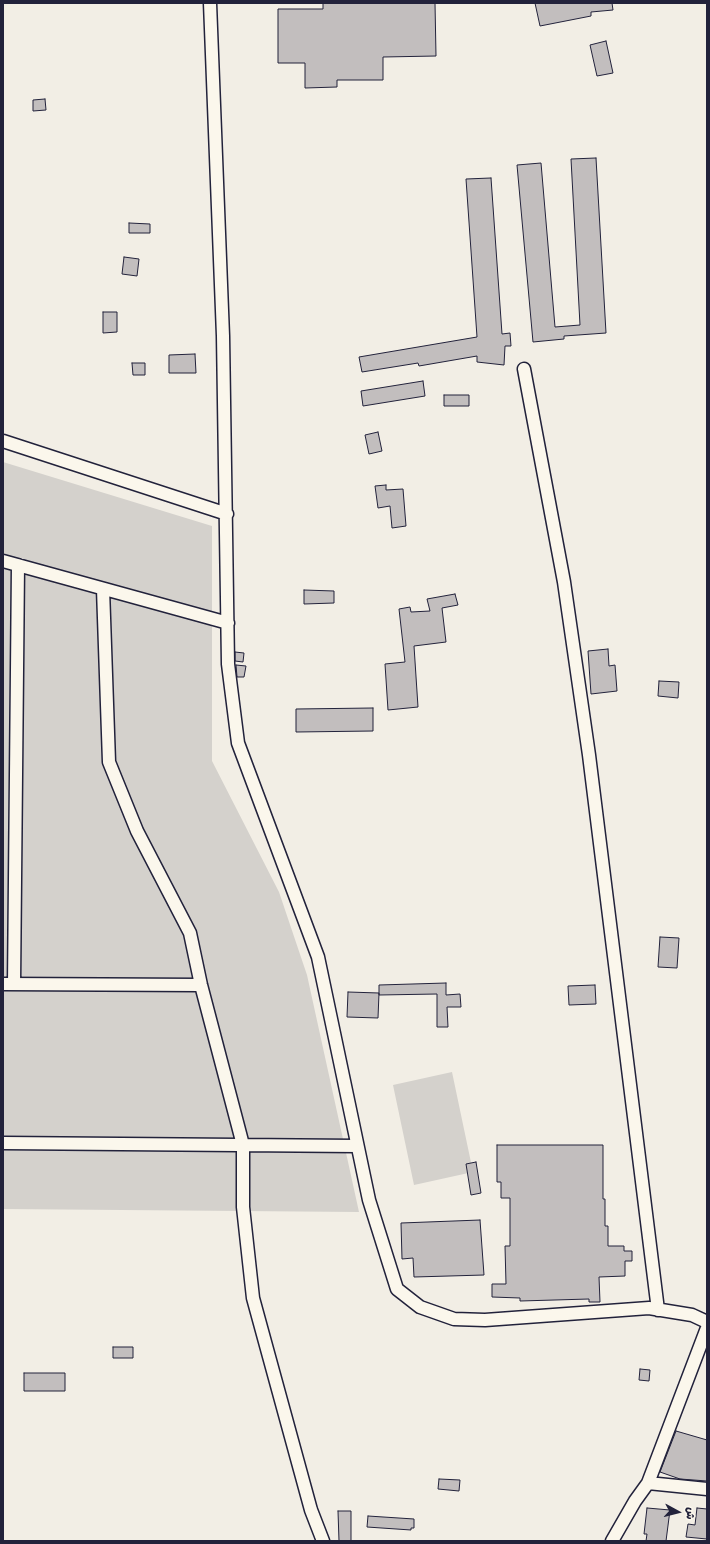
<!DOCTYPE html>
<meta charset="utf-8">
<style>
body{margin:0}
#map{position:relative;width:710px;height:1544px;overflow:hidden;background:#f2eee5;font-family:"Indie Flower","Playpen Sans Arabic",sans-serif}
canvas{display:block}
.frame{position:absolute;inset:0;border:4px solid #22223b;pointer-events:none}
.north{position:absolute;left:658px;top:1492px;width:40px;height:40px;-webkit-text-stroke:3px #fbf7ec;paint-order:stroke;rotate:97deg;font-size:11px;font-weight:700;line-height:16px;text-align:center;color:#22223b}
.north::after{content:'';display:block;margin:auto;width:14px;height:18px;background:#22223b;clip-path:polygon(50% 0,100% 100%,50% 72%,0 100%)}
</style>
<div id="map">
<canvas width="710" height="1544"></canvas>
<div class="frame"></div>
<div class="north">ش</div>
</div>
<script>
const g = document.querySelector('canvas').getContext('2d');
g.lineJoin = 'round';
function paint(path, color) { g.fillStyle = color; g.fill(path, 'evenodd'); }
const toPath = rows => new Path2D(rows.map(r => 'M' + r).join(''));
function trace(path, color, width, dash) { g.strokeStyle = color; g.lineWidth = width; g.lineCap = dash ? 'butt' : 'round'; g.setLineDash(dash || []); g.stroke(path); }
const green = toPath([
 [3,462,212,526,212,761,279,892,307,975,359,1212,3,1209],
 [452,1072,473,1172,414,1185,393,1085]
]);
const building = toPath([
 [323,3,435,3,436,56,383,57,383,80,337,80,337,87,305,88,305,63,278,63,278,9,323,9,323,3],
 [535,3,612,3,613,10,591,12,591,16,540,26,535,3],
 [606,41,613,73,597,76,590,45,606,41],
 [45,99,46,110,33,111,33,100,45,99],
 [596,158,606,333,564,336,564,339,533,342,517,165,541,163,555,327,580,325,571,159,596,158],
 [491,178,502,334,510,333,511,346,505,346,504,365,477,362,477,356,419,366,418,363,362,372,359,357,477,337,466,179,491,178],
 [129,223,150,224,150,233,129,233,129,223],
 [124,257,139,259,137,276,122,274,124,257],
 [103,312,117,312,117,332,103,333,103,312],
 [195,354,196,373,169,373,169,355,195,354],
 [132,363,145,363,145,375,133,375,132,363],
 [423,381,425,396,363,406,361,391,423,381],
 [444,395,469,395,469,406,444,406,444,395],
 [378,432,382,451,369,454,365,435,378,432],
 [386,485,386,490,403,489,406,526,392,528,390,506,378,508,375,486,386,485],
 [304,590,334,591,334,603,304,604,304,590],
 [455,594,458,605,442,608,446,642,414,646,418,707,388,710,385,664,405,662,399,609,410,607,411,612,430,611,427,599,455,594],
 [608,649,609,666,615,665,617,691,591,694,588,651,608,649],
 [235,652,244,653,243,662,235,661,235,652],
 [236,665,246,666,244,677,237,677,236,665],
 [659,681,679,682,678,698,658,696,659,681],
 [373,708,373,731,296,732,296,709,373,708],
 [660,937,679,938,677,968,658,967,660,937],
 [446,983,446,995,460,994,461,1007,447,1007,448,1027,437,1027,437,994,379,995,379,985,446,983],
 [595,985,596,1004,569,1005,568,986,595,985],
 [348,992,379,993,378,1018,347,1017,348,992],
 [497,1145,603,1145,603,1199,605,1199,605,1226,608,1226,608,1246,624,1246,624,1251,632,1251,632,1261,625,1261,625,1276,599,1277,600,1302,589,1302,589,1299,520,1301,520,1298,492,1297,492,1284,506,1284,505,1246,510,1246,510,1198,501,1198,501,1182,497,1182,497,1145],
 [476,1162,481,1193,471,1195,466,1164,476,1162],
 [480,1220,484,1275,414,1277,413,1258,402,1259,401,1223,480,1220],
 [113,1347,133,1347,133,1358,113,1358,113,1347],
 [640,1369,650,1370,649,1381,639,1380,640,1369],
 [24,1373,65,1373,65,1391,24,1391,24,1373],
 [676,1431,707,1440,707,1481,680,1479,660,1472,676,1431],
 [439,1479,460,1480,459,1491,438,1489,439,1479],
 [647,1508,670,1510,666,1541,646,1541,647,1534,644,1534,647,1508],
 [697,1508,707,1509,707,1539,686,1537,688,1524,695,1525,697,1508],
 [338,1511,351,1511,351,1541,339,1541,338,1511],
 [368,1516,414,1519,414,1528,411,1528,411,1530,367,1527,368,1516]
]);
const minor = toPath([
 [210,3,223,336,228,664,238,743,318,957,369,1200,397,1289,420,1307,454,1319,485,1320,649,1308,692,1315,707,1322],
 [524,369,564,582,589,755,658,1310],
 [3,441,227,514],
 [3,561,228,623],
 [103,589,109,762,137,831,190,933,201,985,243,1145,243,1207,253,1298,311,1510,323,1541],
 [3,984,201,985],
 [14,984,18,565],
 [3,1143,357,1146],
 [648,1483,707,1328],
 [612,1541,635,1501,648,1483,707,1489]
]);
paint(green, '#d4d1cc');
paint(building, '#c2bebe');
trace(building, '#22223b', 1);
trace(minor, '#22223b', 15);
trace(minor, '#fbf7ec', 12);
</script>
